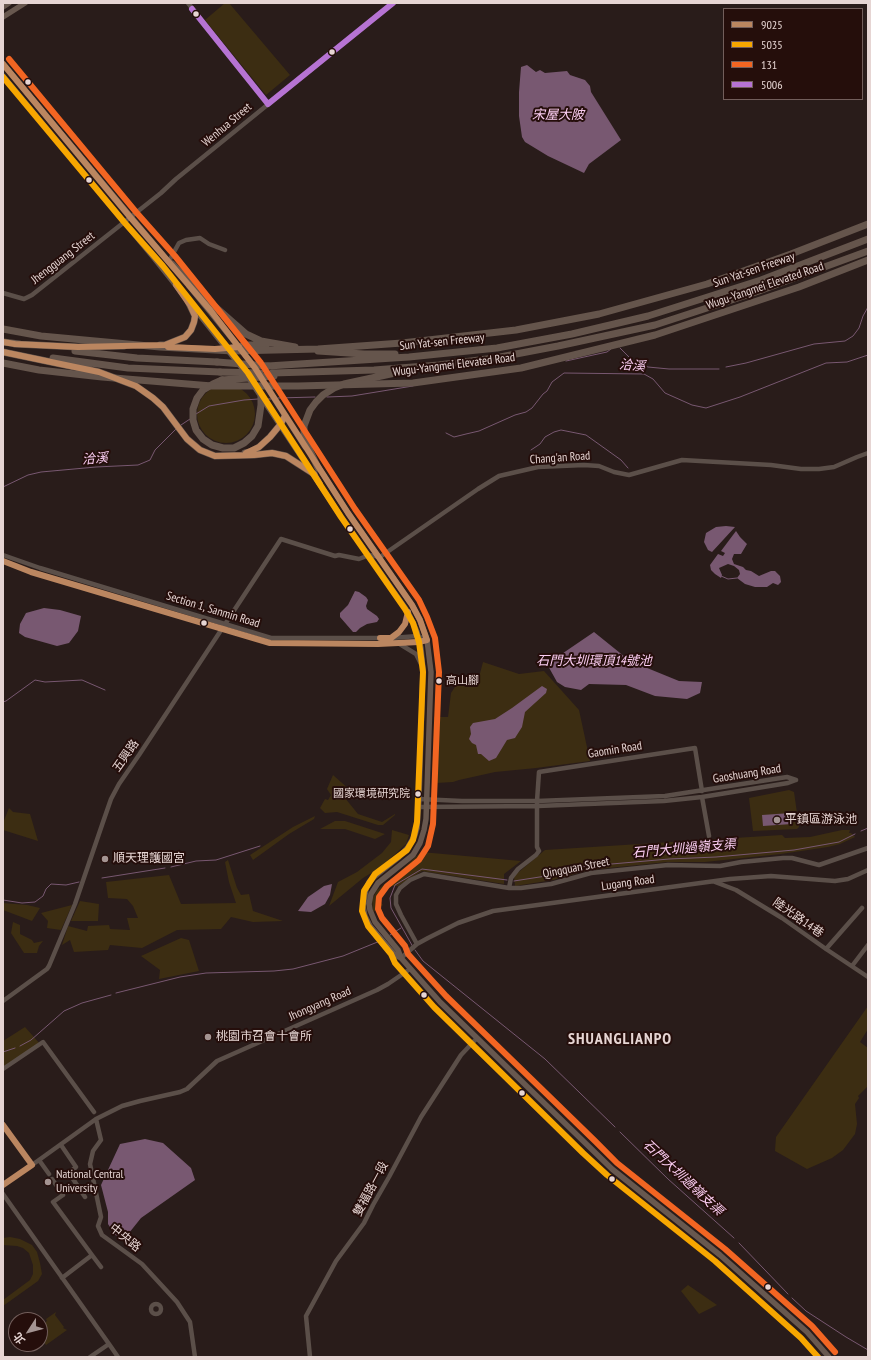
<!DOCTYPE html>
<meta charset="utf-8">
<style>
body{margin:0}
#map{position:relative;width:871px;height:1360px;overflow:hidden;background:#291c1a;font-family:"PT Sans Narrow","Noto Sans TC",sans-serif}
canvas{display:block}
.frame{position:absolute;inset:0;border:4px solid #e6d5d3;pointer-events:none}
.legend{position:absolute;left:723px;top:8px;width:140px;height:92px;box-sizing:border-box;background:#250e0b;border:1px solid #725e5b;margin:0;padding:5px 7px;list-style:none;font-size:12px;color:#e6d5d3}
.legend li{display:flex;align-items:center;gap:8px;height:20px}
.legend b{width:20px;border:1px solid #725e5b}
.north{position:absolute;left:8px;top:1312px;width:40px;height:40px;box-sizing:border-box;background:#250e0b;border:1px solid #725e5b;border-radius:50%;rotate:234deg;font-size:11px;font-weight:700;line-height:16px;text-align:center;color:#e6d5d3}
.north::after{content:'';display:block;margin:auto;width:14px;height:18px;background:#a49492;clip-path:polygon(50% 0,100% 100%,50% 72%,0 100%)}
</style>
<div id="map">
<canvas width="871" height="1360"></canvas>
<div class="frame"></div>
<ul class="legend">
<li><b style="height:5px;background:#bb8660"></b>9025</li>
<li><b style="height:5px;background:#f7a600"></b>5035</li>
<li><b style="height:5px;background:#f26522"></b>131</li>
<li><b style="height:5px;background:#b673d3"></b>5006</li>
</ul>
<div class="north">北</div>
</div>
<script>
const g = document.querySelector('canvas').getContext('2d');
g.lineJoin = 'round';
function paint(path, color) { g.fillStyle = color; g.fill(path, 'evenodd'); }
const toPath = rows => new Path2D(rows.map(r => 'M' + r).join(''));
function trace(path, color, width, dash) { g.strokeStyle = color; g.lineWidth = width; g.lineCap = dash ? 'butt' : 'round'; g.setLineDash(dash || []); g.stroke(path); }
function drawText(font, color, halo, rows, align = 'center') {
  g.font = font + ' "PT Sans Narrow","Noto Sans TC",sans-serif'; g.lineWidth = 4; g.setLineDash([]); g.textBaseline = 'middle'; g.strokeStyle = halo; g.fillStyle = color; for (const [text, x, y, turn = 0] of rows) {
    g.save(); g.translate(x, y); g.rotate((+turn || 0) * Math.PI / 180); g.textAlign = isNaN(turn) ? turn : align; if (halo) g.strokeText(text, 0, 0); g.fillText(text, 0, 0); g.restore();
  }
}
const green = toPath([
 [225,3,229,3,290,75,266,95,205,20],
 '197 414a29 29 0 1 1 58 0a29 29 0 1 1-58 0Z',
 [483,662,519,674,544,671,579,710,590,761,536,768,495,772,459,780,453,782,436,783,432,781,434,717,448,717,451,693,457,684,478,681],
 [333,775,350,790,345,798,358,814,382,822,395,814,395,815,383,825,378,825,337,812,325,813,320,808,325,799,328,800,331,795,327,789],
 [789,790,794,792,799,827,797,829,753,831,749,798],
 [9,808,13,812,30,814,38,841,3,830,3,823],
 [315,816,314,819,289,834,253,860,250,855,293,827],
 [335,821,345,821,385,834,375,839,345,829,320,829],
 [392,830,409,835,406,844,381,867,363,878,329,906,338,882,357,872,382,853,391,842],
 [842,830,850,830,849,833,851,833,855,837,840,844,828,847,781,854,705,862,667,862,589,870,553,880,515,886,514,876,545,850,782,835,785,838,810,837],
 [421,852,521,861,504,874,504,884,422,871,398,886,385,886,377,898,383,905,373,912,372,900,377,890,396,875],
 [228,860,237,888,241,895,249,894,253,911,283,921,253,922,231,917,221,929,177,930,142,948,110,945,108,950,74,952,70,940,62,945,68,926,87,931,88,926,109,925,110,929,130,930,127,918,138,918,133,906,127,899,108,898,106,882,169,875,181,904,236,903,229,882,225,862],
 [80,901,99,904,98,921,71,921],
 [3,903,27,905,40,908,32,921,3,910],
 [72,905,61,930,47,928,48,921,41,913],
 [13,922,20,925,20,934,32,940,34,943,43,941,39,946,37,953,24,953,11,933],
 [181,938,189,940,199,971,159,979,160,970,141,956],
 [868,1006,868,1029,860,1042,868,1048,868,1086,858,1096,859,1098,855,1104,857,1124,855,1134,843,1150,832,1158,807,1169,775,1151,776,1137],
 [25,1027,40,1044,3,1069,3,1041],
 [10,1237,20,1239,32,1245,37,1252,40,1263,42,1274,38,1281,3,1306,3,1300,30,1280,33,1274,33,1265,29,1253,23,1248,17,1246,3,1245,3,1238],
 [688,1285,717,1305,699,1314,681,1291],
 [56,1312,55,1315,64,1327,63,1328,67,1330,46,1345,40,1337,40,1326,47,1321,46,1319]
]);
const water = toPath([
 [527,65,536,72,540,70,545,73,567,71,570,75,585,80,590,86,591,92,621,140,589,164,584,173,548,156,525,142,522,137,519,116,519,92,521,67],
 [726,526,735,527,712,552,708,550,704,542,706,533,716,527],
 [736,531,740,537,747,544,741,554,734,554,732,559,734,564,743,567,746,570,751,571,759,576,771,571,775,571,780,576,781,582,778,585,773,583,767,587,755,587,745,584,737,578,740,574,739,570,734,566,728,564,719,568,722,575,721,578,715,574,711,570,710,565,718,554,723,556,725,553,721,551],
 [355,591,359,592,366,597,368,600,366,606,367,609,377,616,379,619,377,622,367,624,360,628,356,632,353,632,340,617,340,613,348,605],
 [44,608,60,610,81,616,78,631,69,643,57,646,25,637,19,633,20,624,26,613],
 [594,632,630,661,679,681,702,682,700,693,687,699,655,696,626,685,589,684,581,690,565,687,557,682,547,664],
 [542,686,547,689,546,693,525,712,522,727,515,738,507,740,496,758,489,761,481,754,478,754,476,745,472,743,469,739,471,734,470,727,473,723,495,719,512,708],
 [791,813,792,824,763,826,762,815],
 [332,884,330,895,325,904,311,912,298,911,308,897,324,886],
 [145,1139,163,1143,191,1168,195,1180,141,1218,125,1238,115,1235,108,1224,108,1212,101,1185,120,1144]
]);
const stream = toPath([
 [620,348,633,361,648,367,669,369,719,369],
 [566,361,607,352,611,349],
 [726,367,746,363,814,344,845,341,853,336,859,328,863,316,868,307],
 [327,397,352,396,413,386],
 [278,398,315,397],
 [265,399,271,399],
 [196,414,209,406,244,400,258,399],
 [181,425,190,419],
 [446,433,454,437,466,434,479,431,515,415,526,412,532,408,543,394,547,391,552,382,564,373,644,374,653,379,665,393,692,405,706,408,740,397,826,363,847,362,868,355],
 [531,450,540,444,545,437,554,432,561,430,586,435,621,460,628,468],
 [3,487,28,475,41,472,96,467,138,465,150,460,155,450,176,429],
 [721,576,728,579,737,578],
 [3,702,6,701,35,680,45,682,82,680,105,690],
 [861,831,868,828],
 [171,867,196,861,216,860,260,846],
 [102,878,165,868],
 [514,881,546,876,577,867,669,859,716,857,794,850,839,842,855,834],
 [3,900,22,903,35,902,43,896,46,889,51,884,66,885,79,882],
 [390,935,401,928],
 [413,947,391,908,390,898,395,885,422,869,507,880],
 [415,950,423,961,545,1059,615,1127],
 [116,993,180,977,206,973,274,971,293,969,343,956,380,941],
 [20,1046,31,1040,64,1011,82,1003,111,995],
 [3,1052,15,1048],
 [620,1132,668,1179,734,1238],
 [739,1243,788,1294],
 [792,1298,806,1311,846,1337,868,1350]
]);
const minor = toPath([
 [188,3,268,104],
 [169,261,179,243,186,240,200,238,209,244,225,250],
 [3,293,24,299,32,295,161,193,176,179,393,3],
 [3,555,40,568,271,638,391,638,418,636,427,640],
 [3,561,31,572,270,643,378,644,423,641],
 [391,638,399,632,405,624,408,612],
 [398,643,416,654,421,664],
 [702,797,709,836],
 [419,799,462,801,537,801,665,796,787,777,796,780],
 [419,807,538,806,664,801,702,797,788,783,796,780],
 [715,882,736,890,782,918,826,949,868,977],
 [509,888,511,878,518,869,536,855,539,851,537,847,537,801,539,772,695,748,702,791],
 [417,944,401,915,396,904,396,895,400,888,410,880,424,874,509,888,521,888,551,884,591,873,668,865,720,866,741,862,783,858,792,858,819,865,868,848],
 [826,949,862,908],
 [401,958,417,944,428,938,458,923,493,911,730,879,771,876,835,881,848,879,868,870],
 [852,966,868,945],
 [3,1001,47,969,49,966,75,904,102,825,111,799,119,784,139,755,281,539,335,556,339,555,359,559,369,555,380,557,478,489,499,476,538,467,584,465,599,466,614,472,629,475,682,460,771,465,801,469,819,469,834,467,857,457,868,453],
 [3,1069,43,1042,94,1112],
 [96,1119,101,1140,93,1151,90,1164,101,1217,98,1226,102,1235,142,1264,177,1302,190,1322,195,1357],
 [3,1125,32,1165,3,1185],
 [61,1145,76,1167,69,1173,85,1197],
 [39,1160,49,1174],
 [32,1165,96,1119,122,1106,140,1101,180,1092,187,1089,217,1061,377,990,388,984,410,969],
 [52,1179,63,1195,53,1202,92,1255],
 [3,1194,109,1344,90,1357],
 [62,1278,92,1255,101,1267],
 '151 1309a5 5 0 1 1 10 0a5 5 0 1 1-10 0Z',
 [109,1344,118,1357],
 [310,1357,306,1316,336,1261,364,1223,373,1205,389,1177,421,1117,461,1055,477,1038]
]);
const major = toPath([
 [3,7,9,3],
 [3,17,25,3],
 [3,64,173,267],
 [3,76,154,258,242,368,340,515,408,612,417,632,421,648,423,669,419,799,417,828,415,835,408,847,399,857,375,876,369,882,366,889,363,906,365,916,370,926,394,954,401,958,440,1002,612,1169,720,1255,807,1332,829,1357],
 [189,286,254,366],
 [259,375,305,447],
 [317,465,348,513,412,605,420,620,427,640,431,672,426,819,424,830,420,843,413,855,378,883,371,894,369,904,370,910,375,922,398,950,401,958]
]);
const highway = toPath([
 [172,264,213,305,246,334,261,341,295,347],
 [3,342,19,344],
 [15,344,78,347,124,346],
 [160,345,165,345,185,337,191,330,194,322,195,316,186,297],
 [227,349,248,345,266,345],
 [75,351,137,358,217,362],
 [318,351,364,354,395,354],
 [3,352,99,372,136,386,153,398,163,407,187,439,200,450,215,456,254,455,272,453,286,456,314,474],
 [53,358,128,368,220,372],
 [268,366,409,357,497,348,572,334,648,316,761,280,868,239],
 [272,373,374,370,439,365,495,358,558,346,655,325,759,291,868,251],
 [222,380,213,384,203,390,197,398,193,409,193,420,196,430,203,439,212,445,223,448,234,448,244,443,252,436,258,426,261,405,261,397],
 [245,453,250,452,259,447,270,437,280,425,285,416],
 [318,468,304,438,304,426,310,410,316,402,323,395,334,388,344,384,395,373]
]);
const highwayBridge = toPath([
 [3,329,41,336,160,347,233,351,318,349,402,343,516,330,599,314,707,284,791,254,868,224],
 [217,362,268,366],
 [3,363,39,370,102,377,212,386,298,386,413,383,521,368,655,335,799,287,868,260],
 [220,372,260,373],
 [222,380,274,376]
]);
const bus1 = toPath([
 [3,64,130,217,211,311,255,368,348,513,412,605,420,620,427,640],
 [3,342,15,344,78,347,165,345,185,337,191,330,194,322,195,316,190,305,176,285],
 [168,347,215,349,239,347],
 [3,352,99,372,136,386,153,398,163,407,187,439,200,450,215,456,254,455,272,453,286,456,314,474,320,484],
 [246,453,259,447,270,437,280,425,285,416],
 [3,561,31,572,270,643,378,644,419,642,427,640],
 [380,638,391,638,399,632,405,624,408,612],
 [3,1125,32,1165,3,1185]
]);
const bus2 = toPath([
 [3,77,124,222,163,266,248,373,341,517,405,609,413,623,419,642,423,672,417,822,413,840,407,850,375,874,364,891,362,911,368,926,391,954,395,963,434,1007,583,1153,607,1175,715,1261,801,1338,818,1357]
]);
const bus3 = toPath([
 [9,59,136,212,175,256,261,363,355,509,419,600,427,617,435,638,439,672,433,824,428,846,419,860,387,886,379,897,378,909,382,918,405,946,408,954,446,996,595,1141,617,1163,725,1249,812,1326,835,1352]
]);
const bus4 = toPath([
 [192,9,268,104],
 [268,104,393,3]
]);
const markers = [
 [196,14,3.5,"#e6d5d3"],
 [332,52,3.5,"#e6d5d3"],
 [28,82,3.5,"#e6d5d3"],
 [89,180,3.5,"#e6d5d3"],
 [350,529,3.5,"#e6d5d3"],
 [204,623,3.5,"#e6d5d3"],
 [439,681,3.5,"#e6d5d3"],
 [418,794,3.5,"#e6d5d3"],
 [777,820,4,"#a49492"],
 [105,859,4,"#a49492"],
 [424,995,3.5,"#e6d5d3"],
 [208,1037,4,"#a49492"],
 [522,1093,3.5,"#e6d5d3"],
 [612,1179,3.5,"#e6d5d3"],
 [48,1182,4,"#a49492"],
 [768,1287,3.5,"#e6d5d3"]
];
const busNames = [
 ["高山腳",446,681],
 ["國家環境研究院",410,794,"right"]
];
const streetNames = [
 ["Wenhua Street",227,125,-40],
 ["Jhengguang Street",63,258,-38],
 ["Sun Yat-sen Freeway",754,270,-19],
 ["Wugu-Yangmei Elevated Road",765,286,-19],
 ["Sun Yat-sen Freeway",442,342,-6],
 ["Wugu-Yangmei Elevated Road",454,365,-7],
 ["Chang'an Road",560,458,-4],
 ["Section 1, Sanmin Road",213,610,17],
 ["Gaomin Road",615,750,-9],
 ["五興路",126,756,-55],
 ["Gaoshuang Road",747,774,-9],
 ["Qingquan Street",576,868,-11],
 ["Lugang Road",628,883,-8],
 ["陸光路14巷",798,918,35],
 ["Jhongyang Road",320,1004,-24],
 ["雙福路一段",371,1189,-62],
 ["中央路",125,1238,39]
];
const poiNames = [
 ["平鎮區游泳池",785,820],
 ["順天理護國宮",113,859],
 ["桃園市召會十會所",216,1037],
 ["National Central",56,1175],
 ["University",56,1189]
];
const waterNames = [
 ["宋屋大陂",558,115],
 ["洽溪",632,366,5],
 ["洽溪",95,459,-4],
 ["石門大圳環頂14號池",594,661],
 ["石門大圳過嶺支渠",684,849,-5],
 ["石門大圳過嶺支渠",683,1178,43]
];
const districtNames = [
 ["SHUANGLIANPO",620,1039]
];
paint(green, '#3c2d12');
paint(water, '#785871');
trace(stream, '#785871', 1);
trace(minor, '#5b4f49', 4.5);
trace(major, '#68584f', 5.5);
trace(highway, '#65554c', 7);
trace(highwayBridge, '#65554c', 7);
trace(bus1, '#bb8660', 6);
trace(bus2, '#f7a600', 6);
trace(bus3, '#f26522', 6);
trace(bus4, '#b673d3', 6);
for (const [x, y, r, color] of markers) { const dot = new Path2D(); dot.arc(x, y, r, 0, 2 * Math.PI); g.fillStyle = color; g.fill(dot); trace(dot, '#250e0b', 1.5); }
drawText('11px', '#e6d5d3', '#250e0b', busNames, 'left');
drawText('12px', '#e6d5d3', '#250e0b', streetNames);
drawText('12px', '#e6d5d3', '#250e0b', poiNames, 'left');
drawText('italic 13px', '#fccef3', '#250e0b', waterNames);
g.letterSpacing = '1px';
drawText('bold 16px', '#e6d5d3', '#250e0b', districtNames);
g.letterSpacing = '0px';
</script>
